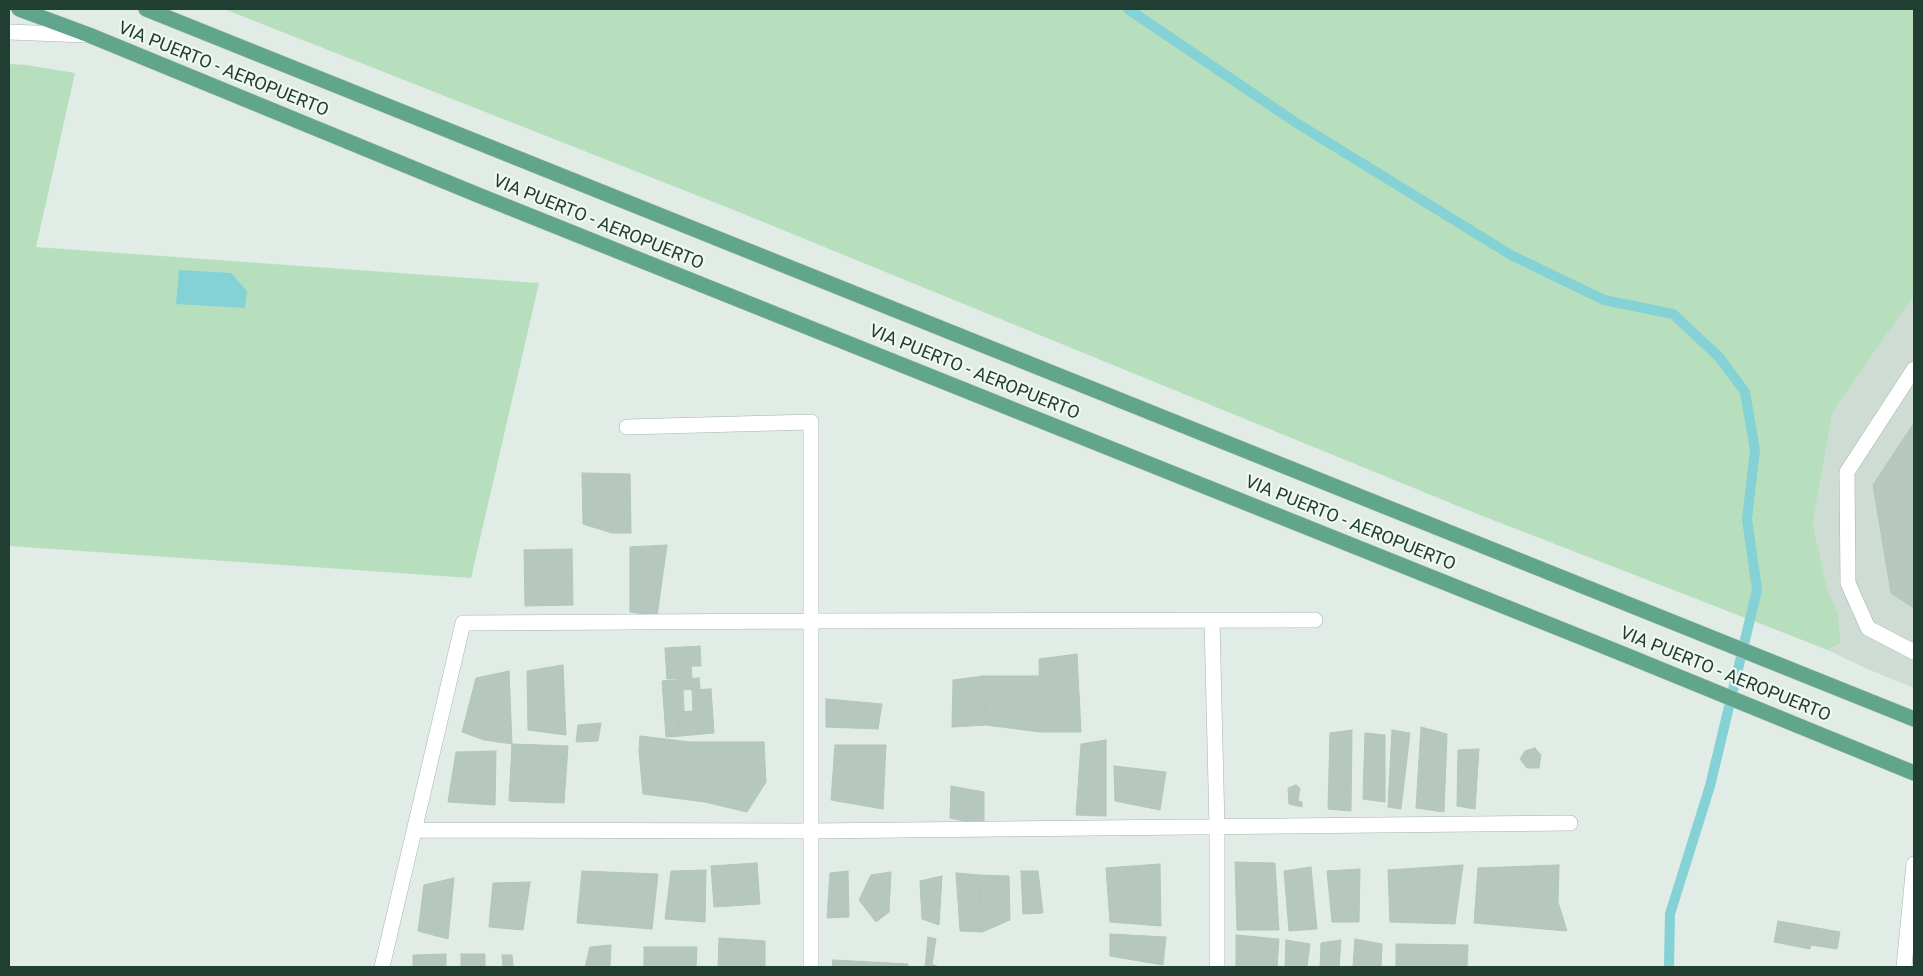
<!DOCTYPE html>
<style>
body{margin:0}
#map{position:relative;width:1923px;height:976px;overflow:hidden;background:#e0ece5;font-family:Roboto,sans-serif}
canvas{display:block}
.frame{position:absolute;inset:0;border:10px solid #203e32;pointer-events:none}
</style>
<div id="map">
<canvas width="1923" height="976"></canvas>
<div class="frame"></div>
</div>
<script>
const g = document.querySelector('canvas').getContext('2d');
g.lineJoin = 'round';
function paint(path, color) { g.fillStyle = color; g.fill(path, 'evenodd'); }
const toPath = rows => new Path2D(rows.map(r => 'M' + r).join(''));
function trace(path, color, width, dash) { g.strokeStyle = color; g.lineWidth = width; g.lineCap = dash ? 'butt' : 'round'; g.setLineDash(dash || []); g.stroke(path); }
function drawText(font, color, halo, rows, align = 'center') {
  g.font = font + ' Roboto,sans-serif'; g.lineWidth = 4.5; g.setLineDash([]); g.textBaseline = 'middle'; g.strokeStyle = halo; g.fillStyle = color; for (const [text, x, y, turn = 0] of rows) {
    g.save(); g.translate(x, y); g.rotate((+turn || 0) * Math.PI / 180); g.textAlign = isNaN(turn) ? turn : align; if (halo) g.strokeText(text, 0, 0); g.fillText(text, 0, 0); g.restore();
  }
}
const built = toPath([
 [1914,296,1914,688,1865,668,1828,650,1841,643,1838,613,1827,588,1813,523,1833,411]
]);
const green = toPath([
 [224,9,1914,9,1914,296,1833,411,1813,523,1827,588,1838,613,1841,643,1828,650,1475,513,729,208],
 [9,64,27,65,75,73,36,247,539,283,471,578,9,546]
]);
const water = toPath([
 [179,270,231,273,247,291,245,308,176,304]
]);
const stream = toPath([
 [1128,9,1295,122,1511,255,1604,300,1673,314,1719,357,1745,392,1755,450,1747,519,1757,590,1710,786,1670,914,1669,967]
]);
const building = toPath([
 [1914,423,1914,608,1891,593,1873,485,1914,423],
 [582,473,630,474,631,533,612,533,583,524,582,473],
 [667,545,657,616,630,612,630,547,667,545],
 [572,549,573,605,525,606,524,550,572,549],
 [700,646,701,666,691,666,692,678,667,679,665,648,700,646],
 [1077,654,1081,732,1040,732,1039,659,1077,654],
 [563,665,566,735,528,730,527,671,563,665],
 [509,671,512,744,484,740,462,732,476,678,509,671],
 [983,676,1039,676,1040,732,986,725,983,676],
 [983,676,986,725,952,727,953,680,983,676],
 [699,678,700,689,683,690,684,711,678,712,680,736,666,737,662,681,699,678],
 [711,689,714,733,680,736,678,712,693,711,692,690,711,689],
 [826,699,882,704,878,729,826,727,826,699],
 [601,723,598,741,576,742,578,725,601,723],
 [1421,727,1447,734,1444,812,1416,808,1421,727],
 [1352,730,1351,811,1328,809,1330,733,1352,730],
 [1392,730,1410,733,1401,809,1388,807,1392,730],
 [1365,733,1385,735,1385,802,1363,799,1365,733],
 [640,736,690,742,764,742,766,782,747,812,705,802,643,794,639,751,640,736],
 [1106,740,1106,816,1076,815,1081,744,1106,740],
 [512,744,568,746,564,803,509,801,512,744],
 [835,745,886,745,883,809,831,800,835,745],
 [1535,748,1541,755,1539,768,1527,768,1520,759,1525,751,1535,748],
 [1479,749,1475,809,1457,806,1458,750,1479,749],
 [496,751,495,805,448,802,456,752,496,751],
 [1114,766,1166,772,1160,810,1115,801,1114,766],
 [1296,785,1300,788,1298,801,1302,802,1302,807,1289,804,1288,788,1296,785],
 [951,786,984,792,984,823,969,822,950,818,951,786],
 [1235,862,1275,863,1279,930,1237,930,1235,862],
 [757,863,760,904,714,907,711,866,757,863],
 [1160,864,1161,926,1110,922,1106,868,1160,864],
 [1463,865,1455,924,1390,922,1388,870,1463,865],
 [1559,865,1558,902,1567,931,1474,923,1478,868,1559,865],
 [1311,867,1317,929,1289,931,1284,871,1311,867],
 [1360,869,1359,922,1332,922,1327,871,1360,869],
 [706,870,705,922,665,919,671,871,706,870],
 [582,871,658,874,652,929,577,923,582,871],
 [848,871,849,917,827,918,830,873,848,871],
 [1021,871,1038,871,1043,913,1023,914,1021,871],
 [891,872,889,912,876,922,859,900,871,875,891,872],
 [956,873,979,875,982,932,960,931,956,873],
 [979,875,1009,876,1010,920,982,932,979,875],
 [942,876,939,925,922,919,920,881,942,876],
 [454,878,448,939,418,931,424,885,454,878],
 [530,882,523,930,489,927,493,883,530,882],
 [1778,921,1840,932,1837,949,1811,945,1810,949,1774,942,1778,921],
 [1110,934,1166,937,1163,965,1110,956,1110,934],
 [1236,935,1279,939,1277,967,1236,967,1236,935],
 [928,937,936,939,932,964,939,967,925,967,928,937],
 [719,938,765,941,765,967,718,967,719,938],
 [1355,939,1382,944,1381,967,1353,967,1355,939],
 [1286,940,1310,944,1307,967,1285,967,1286,940],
 [1341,940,1339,967,1320,967,1321,943,1341,940],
 [1396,944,1468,945,1467,967,1396,967,1396,944],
 [611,945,610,967,585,967,590,947,611,945],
 [644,947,697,947,696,967,644,967,644,947],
 [446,954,446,967,413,967,413,955,446,954],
 [461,954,485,954,485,967,461,967,461,954],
 [502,955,512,955,513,967,503,967,502,955],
 [833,960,908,964,908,967,832,967,833,960]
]);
const service = toPath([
 [9,32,85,35],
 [1914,369,1847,472,1848,583,1868,628,1914,652],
 [1904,967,1914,864]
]);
const minor = toPath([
 [627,427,811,422,811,967],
 [1212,621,1217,827,1217,967],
 [415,830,810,831,1570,823],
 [382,967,463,623,810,621,1315,620]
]);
const primary = toPath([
 [19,9,89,35,478,195,1618,652,1914,773],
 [146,9,1914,719]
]);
const streetNames = [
 ["VIA PUERTO - AEROPUERTO",223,70,22],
 ["VIA PUERTO - AEROPUERTO",598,223,22],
 ["VIA PUERTO - AEROPUERTO",974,373,22],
 ["VIA PUERTO - AEROPUERTO",1350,524,22],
 ["VIA PUERTO - AEROPUERTO",1725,675,22]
];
paint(built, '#cedcd4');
paint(green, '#b7dfbe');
paint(water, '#84d2d5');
trace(stream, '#84d2d5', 10);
paint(building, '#b5c7be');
trace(building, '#b2c6bc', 1);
trace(service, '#a3b4ac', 16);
trace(minor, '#a3b4ac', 16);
trace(primary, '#c1c9c6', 16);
trace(service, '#fff', 15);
trace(minor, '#fff', 15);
trace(primary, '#61a58c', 15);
drawText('18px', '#203e32', '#f1f8f4', streetNames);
</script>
